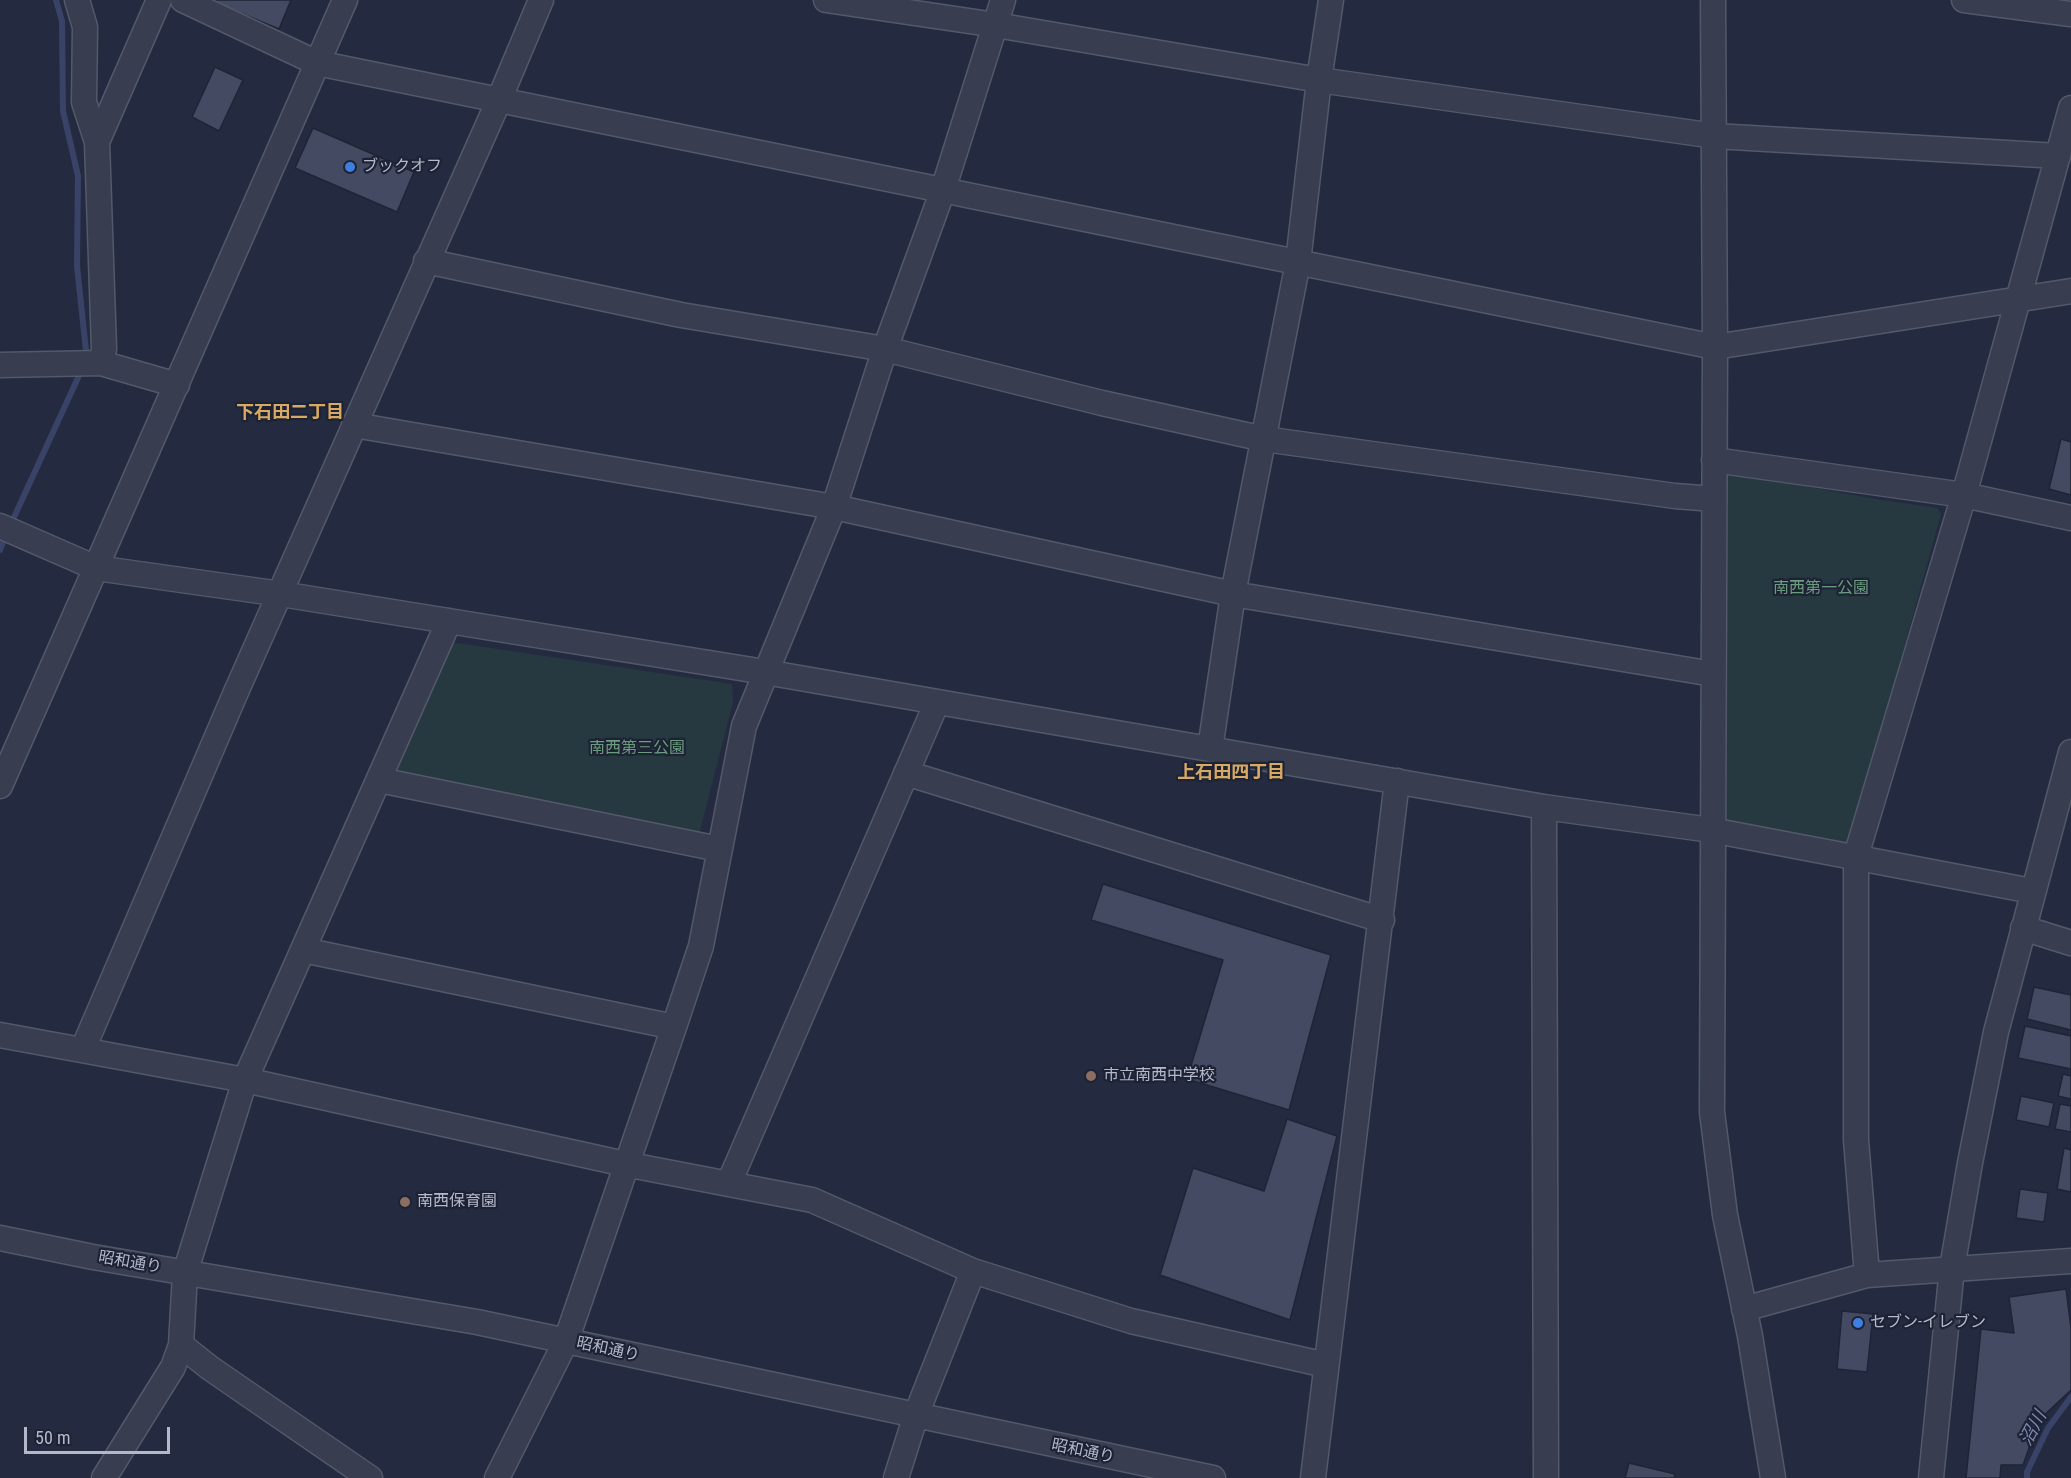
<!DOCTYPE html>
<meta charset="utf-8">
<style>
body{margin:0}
#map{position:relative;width:2071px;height:1478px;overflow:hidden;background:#242b40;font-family:"Roboto Condensed",sans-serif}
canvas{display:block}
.scale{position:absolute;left:24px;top:1427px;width:146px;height:27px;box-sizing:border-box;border:3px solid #b4b9ca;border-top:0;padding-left:8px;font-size:18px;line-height:21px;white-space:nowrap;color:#b4b9ca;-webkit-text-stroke:4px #1d2335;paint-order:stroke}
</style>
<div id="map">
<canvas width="2071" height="1478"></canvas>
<div class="scale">50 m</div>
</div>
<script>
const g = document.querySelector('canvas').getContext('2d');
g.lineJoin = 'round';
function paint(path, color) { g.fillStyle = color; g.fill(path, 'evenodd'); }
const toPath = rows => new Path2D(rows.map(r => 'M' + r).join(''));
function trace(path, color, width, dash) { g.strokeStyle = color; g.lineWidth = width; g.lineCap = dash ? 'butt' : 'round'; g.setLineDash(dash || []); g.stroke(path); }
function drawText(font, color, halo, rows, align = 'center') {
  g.font = font + ' "Roboto Condensed","Noto Sans JP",sans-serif'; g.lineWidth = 4.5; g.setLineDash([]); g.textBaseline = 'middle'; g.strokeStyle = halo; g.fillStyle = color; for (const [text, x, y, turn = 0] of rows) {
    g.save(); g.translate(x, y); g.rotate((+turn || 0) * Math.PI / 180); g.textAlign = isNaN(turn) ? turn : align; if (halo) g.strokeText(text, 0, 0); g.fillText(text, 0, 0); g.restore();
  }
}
const green = toPath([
 [1729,472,1875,499,1938,508,1941,514,1850,842,1842,847,1728,829,1717,818,1726,482],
 [444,641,732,684,733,702,697,842,385,776]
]);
const stream = toPath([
 [56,0,62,21,63,111,78,176,77,266,86,351,84,359],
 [10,526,82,369],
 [0,550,6,535],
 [2027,1478,2027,1472,2048,1428,2071,1397]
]);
const building = toPath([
 [209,0,291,0,279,29,209,0],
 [215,67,243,80,219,131,192,117,215,67],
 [313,128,414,172,397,212,295,168,313,128],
 [2061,439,2071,442,2071,495,2049,489,2061,439],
 [1103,884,1331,955,1289,1110,1187,1079,1223,960,1091,920,1103,884],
 [2034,987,2071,995,2071,1030,2027,1019,2034,987],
 [2025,1026,2071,1036,2071,1069,2018,1058,2025,1026],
 [2063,1074,2071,1076,2071,1099,2058,1096,2063,1074],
 [2021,1096,2054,1103,2049,1127,2016,1120,2021,1096],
 [2060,1104,2071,1106,2071,1132,2055,1129,2060,1104],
 [1287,1119,1337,1136,1290,1320,1160,1275,1193,1168,1264,1191,1287,1119],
 [2064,1148,2071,1150,2071,1192,2057,1189,2064,1148],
 [2020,1189,2048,1193,2044,1222,2016,1218,2020,1189],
 [2066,1289,2071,1328,2071,1390,2039,1420,2023,1465,2001,1465,2000,1478,1966,1478,1981,1329,2014,1333,2009,1297,2066,1289],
 [1842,1311,1873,1314,1867,1372,1837,1369,1842,1311],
 [1629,1463,1675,1474,1674,1478,1625,1478,1629,1463]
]);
const minor = toPath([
 [77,0,85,27,84,102,97,142,104,349,101,363],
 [183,0,317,63,1715,347,2071,291],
 [826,0,996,25,1319,80,1715,136,2058,156],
 [1713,0,1715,347,1712,1112,1725,1215,1750,1336,1773,1478],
 [1964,0,2071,14],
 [97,142,159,0],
 [426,261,681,315,885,349,1102,403,1264,439,1675,496,1714,499],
 [0,365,101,363,177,385],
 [354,425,834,507,1233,594,1713,674],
 [1714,460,1964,495,2071,518],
 [0,526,96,568,281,594,765,672,1544,807,1711,830,2032,891],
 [1210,749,1233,594,1298,262,1319,80,1331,0],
 [906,773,1382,920],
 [379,780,719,849],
 [0,786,345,0],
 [1544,807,1546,1478],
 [2023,928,2071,943],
 [303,950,674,1027],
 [0,1035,245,1080,625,1164,812,1200,973,1271,1131,1321,1326,1365],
 [83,1049,236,692,499,100,541,0],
 [729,1183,937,702],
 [0,1238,93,1257,477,1322,1213,1478],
 [1867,1275,1856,1140,1856,856,1964,495,2071,108],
 [1744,1309,1867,1275,2071,1261],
 [181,1345,210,1368,370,1478],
 [104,1478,173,1367,181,1345,185,1273,245,1080,449,621],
 [497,1478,566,1341,674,1027,701,946,744,726,834,507,885,349,943,190,1003,0],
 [896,1478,916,1415,973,1271],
 [1313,1478,1397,781],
 [1931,1478,1952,1268,1970,1163,1996,1032,2071,752]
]);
const markers = [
 [350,167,6,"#3f7fe0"],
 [1091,1076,6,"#8d6e63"],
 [405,1202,6,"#8d6e63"],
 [1858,1323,6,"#3f7fe0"]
];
const poiNames = [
 ["ブックオフ",362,167],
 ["市立南西中学校",1103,1076],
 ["南西保育園",417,1202],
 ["セブン-イレブン",1870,1323]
];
const parkNames = [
 ["南西第一公園",1821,589],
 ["南西第三公園",637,749]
];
const streetNames = [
 ["昭和通り",130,1263,10],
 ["昭和通り",608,1350,12],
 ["昭和通り",1083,1452,12]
];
const neighbourhoodNames = [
 ["下石田二丁目",290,413],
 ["上石田四丁目",1231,773]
];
const waterNames = [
 ["沼川",2034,1429,-62]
];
paint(green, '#263941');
trace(stream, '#384367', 6);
paint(building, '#434a62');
trace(building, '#1f2537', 1.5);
trace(minor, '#53596a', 27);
trace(minor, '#383e4f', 24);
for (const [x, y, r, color] of markers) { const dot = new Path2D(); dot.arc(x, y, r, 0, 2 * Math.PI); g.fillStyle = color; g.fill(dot); trace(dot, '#1d2335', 2); }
drawText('16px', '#b4b9ca', '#1d2335', poiNames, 'left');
drawText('16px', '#6b9c7e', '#1d2335', parkNames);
drawText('16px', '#b4b9ca', '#1d2335', streetNames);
drawText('bold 18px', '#d8a962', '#1d2335', neighbourhoodNames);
drawText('italic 18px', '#7c89b2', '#1d2335', waterNames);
</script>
